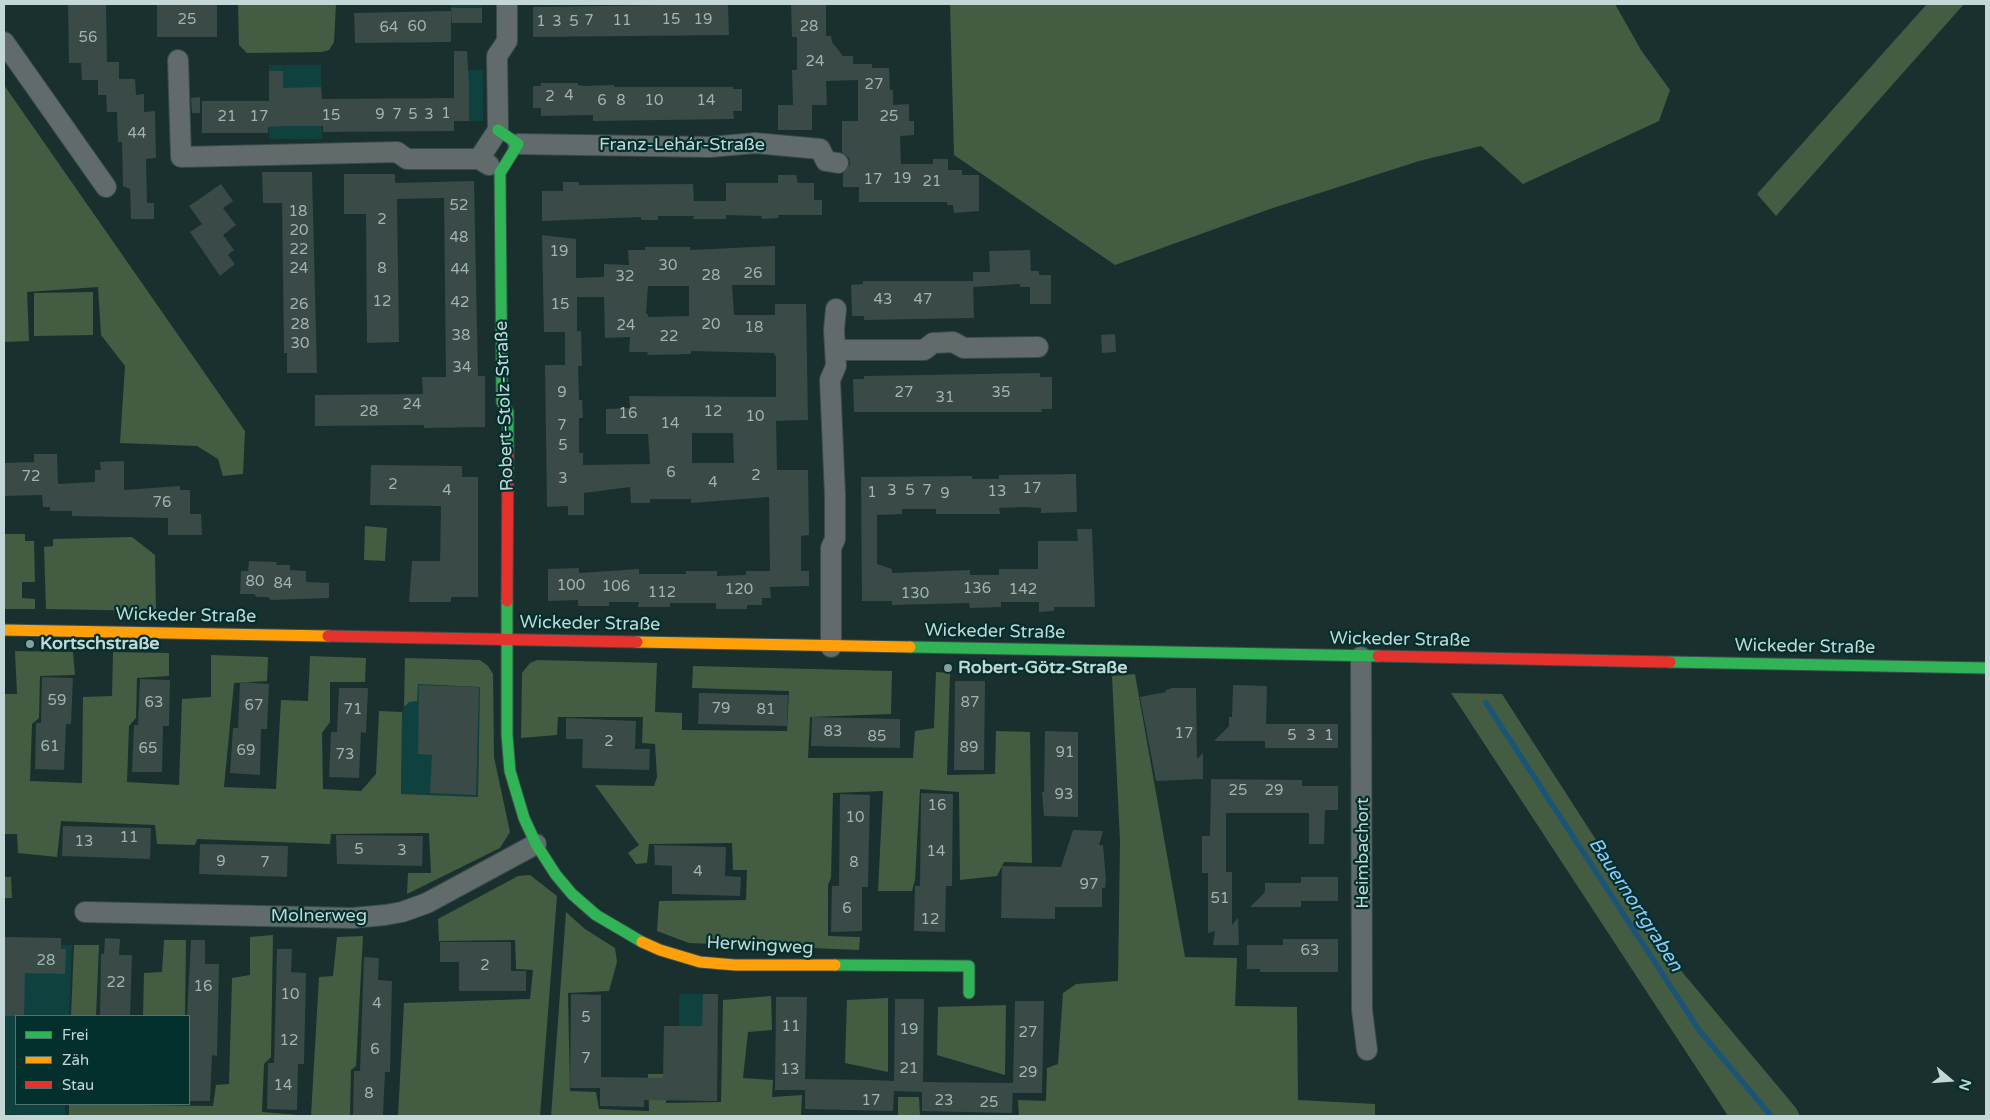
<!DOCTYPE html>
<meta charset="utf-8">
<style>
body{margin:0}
#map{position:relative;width:1990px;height:1120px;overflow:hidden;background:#19302f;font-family:"Varela Round",sans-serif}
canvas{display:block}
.frame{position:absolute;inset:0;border:5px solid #c3d8d6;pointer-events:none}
.legend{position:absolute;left:15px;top:1015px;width:175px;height:90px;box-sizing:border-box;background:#032f2d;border:1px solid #507371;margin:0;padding:6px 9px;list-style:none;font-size:15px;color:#c3d8d6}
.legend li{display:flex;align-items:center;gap:10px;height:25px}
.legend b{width:25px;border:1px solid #507371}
.north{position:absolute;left:1925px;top:1055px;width:50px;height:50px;-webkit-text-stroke:4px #032f2d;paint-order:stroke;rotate:108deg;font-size:14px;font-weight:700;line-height:20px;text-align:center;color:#c3d8d6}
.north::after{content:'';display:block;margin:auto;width:18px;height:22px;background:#c3d8d6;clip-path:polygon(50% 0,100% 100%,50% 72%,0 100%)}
</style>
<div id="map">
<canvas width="1990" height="1120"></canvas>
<div class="frame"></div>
<ul class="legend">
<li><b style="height:6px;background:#30b455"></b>Frei</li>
<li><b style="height:6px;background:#ff9f0a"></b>Zäh</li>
<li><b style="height:6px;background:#e5322d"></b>Stau</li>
</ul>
<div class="north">N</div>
</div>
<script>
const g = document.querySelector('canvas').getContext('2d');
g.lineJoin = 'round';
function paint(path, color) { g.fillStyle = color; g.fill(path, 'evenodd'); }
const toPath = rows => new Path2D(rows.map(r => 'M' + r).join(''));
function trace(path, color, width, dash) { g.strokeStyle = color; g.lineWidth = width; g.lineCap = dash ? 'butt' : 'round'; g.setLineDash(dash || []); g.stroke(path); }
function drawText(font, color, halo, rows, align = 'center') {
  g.font = font + ' "Varela Round",sans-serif'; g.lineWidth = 4.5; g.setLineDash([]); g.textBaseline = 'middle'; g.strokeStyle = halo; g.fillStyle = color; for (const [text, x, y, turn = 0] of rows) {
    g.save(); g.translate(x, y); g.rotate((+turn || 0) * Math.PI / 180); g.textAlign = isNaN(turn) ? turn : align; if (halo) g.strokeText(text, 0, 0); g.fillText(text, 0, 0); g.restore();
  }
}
const built = toPath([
 [451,4,482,4,482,23,451,23],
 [269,65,321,65,322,139,269,139],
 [454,70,483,70,483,121,454,121],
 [418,684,480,687,478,797,401,794,402,712],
 [4,937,61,938,61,945,72,945,69,1016,16,1016,16,1104,65,1104,65,1116,4,1114],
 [679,994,718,994,717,1101,663,1065,664,1026,679,1026]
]);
const green = toPath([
 [238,4,336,4,334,42,329,50,322,52,247,53,239,45],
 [950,4,1615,4,1641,50,1670,90,1659,121,1523,184,1481,146,1419,161,1270,209,1115,265,954,155],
 [1927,4,1964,4,1776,216,1757,194],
 [4,85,245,431,243,474,223,476,218,459,197,446,120,443,125,366,101,335,98,287,27,292,29,341,4,342],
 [93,292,93,335,34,336,34,293],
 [365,526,387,528,385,561,364,560],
 [4,534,25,534,25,541,34,541,35,582,22,582,22,598,35,599,35,609,4,609],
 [132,537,155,555,156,611,46,609,44,547,53,546,53,539],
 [15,651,73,652,75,675,40,676,39,718,32,724,30,781,82,783,83,697,112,696,113,652,169,653,169,676,137,678,136,718,129,726,127,782,179,785,182,699,211,697,211,655,268,657,267,681,234,683,224,787,276,789,281,700,308,701,310,656,366,658,365,682,330,682,330,722,322,733,323,789,361,791,376,774,379,711,402,712,401,794,478,797,480,687,418,684,417,701,409,702,404,707,405,658,480,660,488,666,493,674,494,757,510,832,500,848,407,894,408,873,431,873,429,833,331,834,330,844,197,839,195,845,157,844,155,825,61,821,57,857,18,853,17,834,4,834,4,694,17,694],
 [537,660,657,663,655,712,682,713,682,730,787,731,789,691,692,688,693,666,892,671,891,714,810,717,808,758,913,758,915,731,934,728,936,672,950,673,947,775,995,774,996,731,1030,732,1032,863,1004,862,997,876,960,880,959,792,920,789,915,880,912,891,878,891,883,791,833,793,831,878,828,885,828,936,860,937,859,950,689,943,657,931,659,901,746,900,747,870,733,870,732,843,649,844,647,863,636,864,628,853,639,845,595,785,654,786,657,777,655,744,642,743,643,717,558,717,557,735,521,738,522,673,530,663],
 [1135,674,1185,957,1237,958,1235,1006,1297,1007,1298,1100,1375,1104,1375,1116,1019,1116,1018,1100,1046,1101,1047,1068,1058,1064,1063,993,1076,984,1118,981,1120,841,1112,676],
 [1451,693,1502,694,1678,967,1796,1108,1800,1116,1728,1116],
 [530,875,557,896,540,1116,398,1116,404,1003,530,999,533,970,516,969,515,940,439,941,438,919,518,876],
 [4,877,11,877,12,898,4,898],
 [566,912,585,929,615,948,617,962,609,991,568,993,570,1091,596,1092,599,1109,649,1111,648,1074,667,1074,666,1103,721,1102,723,1000,771,996,772,1030,748,1032,743,1078,773,1080,772,1097,802,1095,801,1115,883,1116,551,1116],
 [273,935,271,1057,264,1064,262,1112,311,1116,319,977,333,976,337,937,363,936,356,1066,351,1070,350,1116,69,1116,69,1104,213,1106,216,1085,229,1084,232,978,250,975,250,937],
 [164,940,186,940,185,1016,143,1016,144,973,162,972],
 [74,945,99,945,96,1016,71,1016],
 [888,998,888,1072,845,1063,847,1000],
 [1006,1005,1005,1075,937,1055,938,1007],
 [898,1097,919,1097,920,1116,898,1116]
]);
const stream = toPath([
 [1486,703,1699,1030,1771,1116]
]);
const building = toPath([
 [68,4,106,4,107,62,119,62,119,79,135,79,136,95,144,94,144,112,155,111,156,158,146,159,147,203,154,203,154,219,131,219,130,189,123,186,122,142,118,142,117,112,107,112,106,95,98,95,98,80,82,80,81,63,69,63],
 [157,4,217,4,217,37,157,37],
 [728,4,729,35,533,37,533,7],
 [791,4,826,4,826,36,831,36,832,42,843,56,853,56,853,64,872,64,872,68,889,68,890,90,893,90,893,105,909,104,909,121,914,121,914,135,900,136,901,164,933,164,933,159,948,159,948,170,962,170,962,175,979,175,979,211,954,213,953,205,947,205,947,202,859,202,859,187,843,187,843,174,850,164,849,158,842,152,842,121,858,121,858,80,826,81,827,105,812,105,812,130,778,130,778,105,793,105,792,70,797,70,797,37,792,37],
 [451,8,482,8,482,23,452,23],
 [451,11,451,42,355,43,354,13],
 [454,51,467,51,469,85,469,121,454,121,454,131,323,132,323,126,283,126,268,127,268,133,202,133,202,101,269,101,269,71,283,71,283,88,321,87,322,99,454,98],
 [541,83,578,83,578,85,585,86,614,85,614,87,733,87,733,89,742,89,742,111,733,111,734,119,593,121,593,115,541,116,541,108,533,108,533,86,541,86],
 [200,97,200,113,192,113,191,98],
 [262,172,312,172,317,373,287,373,287,353,284,353,282,203,263,203],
 [344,174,395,174,395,183,474,181,478,376,485,376,485,427,424,428,424,425,315,426,315,395,423,394,422,377,446,377,444,198,397,199,399,342,367,343,366,214,344,214],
 [778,175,796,175,798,183,814,183,814,200,822,200,822,215,778,215,779,218,762,219,761,216,726,215,726,219,693,219,694,216,658,216,658,220,641,220,641,217,542,221,542,191,563,191,563,182,579,182,579,185,693,184,694,201,726,201,726,183,778,183],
 [221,184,233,201,223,208,236,225,223,235,234,250,228,255,235,264,220,276,190,232,202,224,189,206],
 [542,235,576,239,576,278,604,277,604,264,629,265,628,250,645,250,645,247,690,247,690,250,775,246,775,285,732,285,734,315,775,315,775,304,806,304,808,420,776,421,777,470,808,470,809,535,801,536,801,571,809,571,809,586,770,587,771,598,762,598,762,605,747,605,747,609,716,609,716,603,670,603,670,607,638,607,639,602,609,602,609,606,578,606,578,600,548,601,548,569,579,568,579,573,639,569,639,574,686,574,686,571,717,571,717,576,746,575,746,571,770,571,769,497,691,503,691,499,650,499,650,503,631,503,630,487,584,493,584,515,568,515,568,506,547,507,545,365,565,365,565,332,544,332],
 [648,286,689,286,689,316,648,317,648,314,646,314],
 [577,297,604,297,605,338,630,337,629,352,648,352,647,355,691,354,691,351,774,353,776,357,776,397,629,396,630,408,606,409,606,434,648,434,650,464,583,465,583,453,579,453,579,418,583,418,582,400,579,400,578,366,582,366,581,331,577,331],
 [692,433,733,433,734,463,692,463],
 [1030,250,1031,271,1039,271,1039,275,1051,275,1051,304,1030,304,1030,287,1020,287,1020,284,973,287,973,272,990,272,989,251],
 [863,281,973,281,974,318,864,320,864,316,852,316,851,285,863,284],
 [1115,334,1116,352,1102,353,1101,335],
 [1040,373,1040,377,1052,377,1052,409,1041,409,1042,412,854,412,853,379,864,379,864,376],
 [34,454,57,454,58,484,95,482,95,470,101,470,100,462,124,461,124,490,180,486,180,490,190,490,190,514,201,514,202,535,168,535,168,518,72,516,72,511,50,511,50,507,43,507,42,495,4,496,4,463,34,462],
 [371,465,462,466,462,477,478,477,478,597,451,597,451,602,409,602,412,561,440,561,441,506,370,505],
 [1076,474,1077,512,1041,513,1041,508,1023,507,999,508,1000,514,936,514,936,509,902,509,902,514,877,515,877,564,892,569,892,573,970,570,970,575,999,575,999,569,1038,569,1038,541,1078,541,1077,529,1092,529,1095,607,1054,607,1054,611,1039,612,1039,602,1001,602,1001,607,970,608,969,603,892,605,892,601,862,601,861,477,972,476,972,479,999,479,999,475],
 [249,561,277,562,276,565,290,565,290,570,306,571,306,582,329,583,329,598,271,600,268,597,257,597,254,594,240,594,241,571,248,571],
 [42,677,73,678,71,724,66,724,64,770,35,769,36,723,41,723],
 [140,679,170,680,169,726,163,726,162,772,132,772,134,725,138,725],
 [955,681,985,681,984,770,954,770],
 [240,682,269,684,267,729,261,729,260,775,230,773,233,728,238,728],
 [419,685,479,687,476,795,430,793,432,755,418,754],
 [1233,685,1267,686,1266,724,1338,724,1338,748,1265,748,1265,741,1214,741,1229,726,1229,717,1232,717],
 [339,688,368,688,366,733,361,732,359,778,329,777,331,732,337,732],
 [1172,688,1196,688,1197,759,1203,753,1203,779,1156,781,1140,697,1166,692,1166,690],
 [699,693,788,695,787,726,698,724],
 [812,717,900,719,900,748,811,746],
 [566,718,636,721,635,749,650,749,649,770,582,768,583,739,566,739],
 [1045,731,1078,732,1078,817,1044,816,1042,792,1044,792],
 [1211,779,1302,780,1302,786,1338,786,1338,810,1325,810,1324,844,1309,844,1309,813,1226,813,1226,872,1232,872,1232,925,1238,918,1239,945,1213,945,1215,931,1208,933,1208,873,1202,873,1202,836,1210,836],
 [921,793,953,794,952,886,946,886,945,932,914,931,915,886,920,886],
 [840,794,870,795,868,887,862,887,862,931,831,932,832,886,839,886],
 [63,826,151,828,150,859,62,856],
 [1073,830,1103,831,1099,845,1103,845,1106,880,1105,888,1102,888,1102,907,1055,907,1055,919,1001,918,1002,866,1061,867],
 [336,835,423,836,422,866,337,864],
 [200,844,288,846,287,877,199,874],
 [654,845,726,847,725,876,741,877,740,896,672,894,672,866,655,865],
 [1301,877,1338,877,1338,901,1301,901,1301,907,1250,907,1265,892,1265,883,1301,883],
 [5,937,61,938,61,949,66,949,65,974,25,973,24,1016,4,1016],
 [105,938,120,939,119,955,132,955,130,1016,100,1016,101,954,104,954],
 [1283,939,1338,939,1338,972,1260,972,1260,969,1247,969,1247,945,1283,945],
 [191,940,205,940,205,964,219,964,217,1056,212,1055,210,1101,189,1101,187,1016],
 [440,942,511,942,511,971,526,971,526,991,459,991,459,962,440,962],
 [277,949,292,949,291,972,306,973,304,1064,298,1064,297,1110,267,1109,268,1063,274,1063],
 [364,957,379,958,378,980,392,981,390,1072,385,1072,383,1116,353,1116,354,1071,360,1071],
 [571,994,601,995,601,1077,663,1078,664,1026,702,1026,703,994,718,994,717,1101,644,1100,644,1107,600,1106,600,1088,570,1088],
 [776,997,807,997,805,1079,870,1080,894,1081,895,999,924,999,923,1082,1013,1083,1015,1001,1044,1001,1042,1093,1013,1093,1013,1086,1012,1113,922,1111,922,1092,894,1091,893,1111,805,1109,805,1084,805,1090,775,1090]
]);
const street = toPath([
 [4,42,106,187],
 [178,60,181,157,397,152,407,159,479,159],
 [518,144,710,147,755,143,820,149,826,161,838,163],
 [489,165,479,159,498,130,497,56,507,41,507,4],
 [835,350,924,350,933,343,953,342,964,348,1038,347],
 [831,647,831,548,835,539,835,495,830,380,836,366,834,330,836,309],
 [1361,657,1362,1010,1367,1050],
 [85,912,352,918,385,915,402,912,427,903,536,844]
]);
const fast = toPath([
 [498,130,518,144,500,173,502,402,508,412,508,450],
 [507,601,507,735,510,771,524,818,536,844,556,875,572,894,596,915,642,942],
 [910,647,1378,656],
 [1670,662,1986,668],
 [835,965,969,966,969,993]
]);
const slow = toPath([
 [4,630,328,636],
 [637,642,910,647],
 [642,942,660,950,700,962,735,965,835,965]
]);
const jam = toPath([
 [507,601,508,450],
 [328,636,637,642],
 [1378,656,1670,662]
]);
const markers = [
 [30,644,5,"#889d9c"],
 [948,668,5,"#889d9c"]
];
const numberNames = [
 ["25",187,20],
 ["15",671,20],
 ["19",703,20],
 ["7",589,21],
 ["11",622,21],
 ["1",541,22],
 ["3",557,22],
 ["5",574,22],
 ["60",417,27],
 ["28",809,27],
 ["64",389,28],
 ["56",88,38],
 ["24",815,62],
 ["27",874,85],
 ["4",569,96],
 ["2",550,97],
 ["6",602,101],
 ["8",621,101],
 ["10",654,101],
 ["14",706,101],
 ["1",446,114],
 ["9",380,115],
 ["7",397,115],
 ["5",413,115],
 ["3",429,115],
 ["15",331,116],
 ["21",227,117],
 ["17",259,117],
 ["25",889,117],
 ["44",137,134],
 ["19",902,179],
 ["17",873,180],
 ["21",932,182],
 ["52",459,206],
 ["18",298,212],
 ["2",382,220],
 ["20",299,231],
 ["48",459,238],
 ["22",299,250],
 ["19",559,252],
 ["30",668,266],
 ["24",299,269],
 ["8",382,269],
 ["44",460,270],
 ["26",753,274],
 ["28",711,276],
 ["32",625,277],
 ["43",883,300],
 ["47",923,300],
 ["12",382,302],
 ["42",460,303],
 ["26",299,305],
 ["15",560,305],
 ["28",300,325],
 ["20",711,325],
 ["24",626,326],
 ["18",754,328],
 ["38",461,336],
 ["22",669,337],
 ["30",300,344],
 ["34",462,368],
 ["9",562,393],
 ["27",904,393],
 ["35",1001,393],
 ["31",945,398],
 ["24",412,405],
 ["28",369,412],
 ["12",713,412],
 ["16",628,414],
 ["10",755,417],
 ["14",670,424],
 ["7",562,426],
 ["5",563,446],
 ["6",671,473],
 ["2",756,476],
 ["72",31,477],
 ["3",563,479],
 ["4",713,483],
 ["2",393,485],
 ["17",1032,489],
 ["4",447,491],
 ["3",892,491],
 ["5",910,491],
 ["7",927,491],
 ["13",997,492],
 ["1",872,493],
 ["9",945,494],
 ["76",162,503],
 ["80",255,582],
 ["84",283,584],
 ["100",571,586],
 ["106",616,587],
 ["136",977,589],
 ["120",739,590],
 ["142",1023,590],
 ["112",662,593],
 ["130",915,594],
 ["59",57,701],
 ["63",154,703],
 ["87",970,703],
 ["67",254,706],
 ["79",721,709],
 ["71",353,710],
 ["81",766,710],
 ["83",833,732],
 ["17",1184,734],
 ["5",1292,736],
 ["3",1311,736],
 ["1",1329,736],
 ["85",877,737],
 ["2",609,742],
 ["61",50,747],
 ["89",969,748],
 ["65",148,749],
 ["69",246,751],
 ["91",1065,753],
 ["73",345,755],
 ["25",1238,791],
 ["29",1274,791],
 ["93",1064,795],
 ["16",937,806],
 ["10",855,818],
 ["11",129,838],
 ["13",84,842],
 ["5",359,850],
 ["3",402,851],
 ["14",936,852],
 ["9",221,862],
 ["7",265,863],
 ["8",854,863],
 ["4",698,872],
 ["97",1089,885],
 ["51",1220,899],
 ["6",847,909],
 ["12",930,920],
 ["63",1310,951],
 ["28",46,961],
 ["2",485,966],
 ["22",116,983],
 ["16",203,987],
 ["10",290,995],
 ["4",377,1004],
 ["5",586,1018],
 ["11",791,1027],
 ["19",909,1030],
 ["27",1028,1033],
 ["12",289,1041],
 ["6",375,1050],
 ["7",586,1059],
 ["21",909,1069],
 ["13",790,1070],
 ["29",1028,1073],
 ["14",283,1086],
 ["8",369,1094],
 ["17",871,1101],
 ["23",944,1101],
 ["25",989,1103]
];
const streetNames = [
 ["Franz-Lehár-Straße",682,145],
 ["Robert-Stolz-Straße",505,406,-92],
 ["Wickeder Straße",186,616,1],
 ["Wickeder Straße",590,624,1],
 ["Wickeder Straße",995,632,1],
 ["Wickeder Straße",1400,640,1],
 ["Wickeder Straße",1805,647,1],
 ["Heimbachort",1363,853,-90],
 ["Molnerweg",319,916],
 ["Herwingweg",760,946,3]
];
const poiNames = [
 ["Kortschstraße",40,644],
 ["Robert-Götz-Straße",958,668]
];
const waterNames = [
 ["Bauernortgraben",1635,905,57]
];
paint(built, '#0f423f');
paint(green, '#445c42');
trace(stream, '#1a5578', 5.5);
paint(building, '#394a47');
trace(street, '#394d4b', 22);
trace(fast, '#394d4b', 13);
trace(slow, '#394d4b', 13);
trace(jam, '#394d4b', 13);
trace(street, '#626b6b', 20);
trace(fast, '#30b455', 11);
trace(slow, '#ff9f0a', 11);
trace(jam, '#e5322d', 11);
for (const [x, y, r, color] of markers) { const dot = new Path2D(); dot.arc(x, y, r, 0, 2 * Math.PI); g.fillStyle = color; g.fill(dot); trace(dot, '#032f2d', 2); }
drawText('15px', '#a0b4b2', null, numberNames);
drawText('18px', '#c3d8d6', '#032f2d', streetNames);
drawText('bold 18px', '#c3d8d6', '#032f2d', poiNames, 'left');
drawText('italic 19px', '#88cbf9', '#032f2d', waterNames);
</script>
